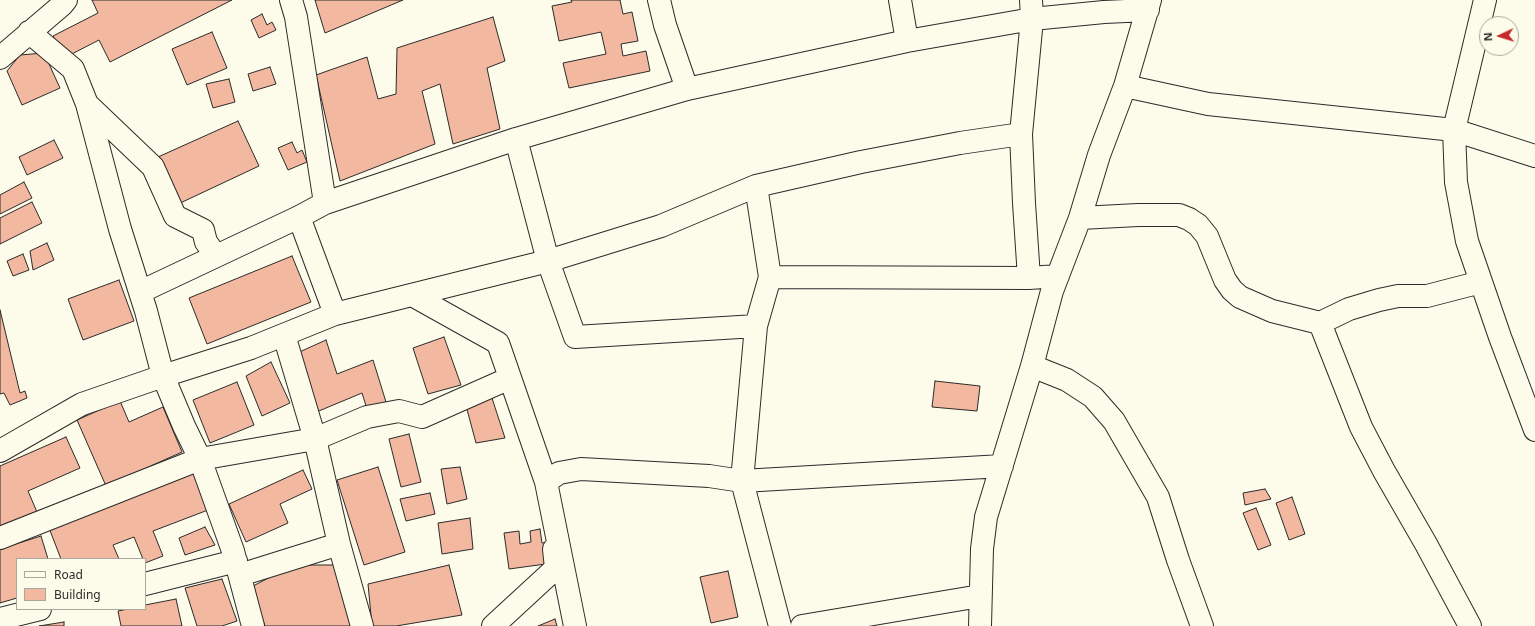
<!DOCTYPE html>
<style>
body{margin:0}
#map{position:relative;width:1535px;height:626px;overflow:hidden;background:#fdfbea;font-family:"Noto Sans",sans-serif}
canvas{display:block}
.legend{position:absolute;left:16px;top:558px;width:130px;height:52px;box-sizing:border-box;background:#fdfbea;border:1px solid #a9a89e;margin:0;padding:5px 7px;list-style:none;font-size:12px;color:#2b2b2b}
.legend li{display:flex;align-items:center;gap:8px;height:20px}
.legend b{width:20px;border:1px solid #a9a89e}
.north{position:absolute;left:1479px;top:16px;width:40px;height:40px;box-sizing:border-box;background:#fdfbea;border:1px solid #a9a89e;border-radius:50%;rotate:266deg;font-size:11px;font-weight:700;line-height:16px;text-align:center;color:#2b2b2b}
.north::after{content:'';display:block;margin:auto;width:14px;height:18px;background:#c62828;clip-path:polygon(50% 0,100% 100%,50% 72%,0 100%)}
</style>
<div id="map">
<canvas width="1535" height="626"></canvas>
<ul class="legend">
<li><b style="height:5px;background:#fdfbea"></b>Road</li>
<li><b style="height:11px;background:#f2b8a0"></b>Building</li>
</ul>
<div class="north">N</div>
</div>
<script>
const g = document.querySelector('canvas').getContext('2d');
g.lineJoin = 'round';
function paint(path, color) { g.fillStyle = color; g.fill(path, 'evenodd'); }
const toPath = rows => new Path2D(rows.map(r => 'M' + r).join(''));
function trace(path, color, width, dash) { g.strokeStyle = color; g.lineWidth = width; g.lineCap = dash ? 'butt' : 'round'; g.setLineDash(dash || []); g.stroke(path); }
const building = toPath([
 [92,0,232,0,110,62,99,40,64,58,53,36,98,13,92,0],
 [315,0,403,0,325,33,315,0],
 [571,0,620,0,623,14,632,12,638,41,621,44,623,56,646,51,650,71,569,88,563,63,606,54,601,32,559,41,552,6,572,2,571,0],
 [262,14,267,25,272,22,276,30,259,38,251,20,262,14],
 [493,17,505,61,487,68,500,129,453,144,440,84,422,91,435,144,340,181,316,75,367,57,378,99,396,94,397,48,493,17],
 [212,32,227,68,187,85,172,49,212,32],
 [44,53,60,88,22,105,7,71,20,55,44,53],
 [270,67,276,84,253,91,248,74,270,67],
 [229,79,235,102,213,108,206,84,229,79],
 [238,121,259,166,176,205,158,157,238,121],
 [54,140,63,158,27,175,19,157,54,140],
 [292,142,297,153,302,150,307,162,288,170,278,148,292,142],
 [24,182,32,198,0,214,0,195,24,182],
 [32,202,42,223,0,244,0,218,32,202],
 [47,243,54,260,33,270,30,251,47,243],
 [23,254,29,270,13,276,7,261,23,254],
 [292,256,311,302,207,344,189,298,292,256],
 [119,280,134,321,83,340,68,299,119,280],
 [0,310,20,393,25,391,27,398,10,405,4,393,0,394,0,310],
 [444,337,461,385,428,394,413,348,444,337],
 [326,340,337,374,373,360,386,402,367,409,362,393,314,413,295,354,326,340],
 [271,362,290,403,262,416,246,376,271,362],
 [935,381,980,386,977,411,932,407,935,381],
 [237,382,254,425,210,443,193,400,237,382],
 [490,392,505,438,476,443,465,402,490,392],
 [120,401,129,422,163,407,182,452,106,486,77,420,120,401],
 [409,434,421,482,401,487,389,439,409,434],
 [66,437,80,468,28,491,37,512,0,529,0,466,66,437],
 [378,467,405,552,364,565,337,480,378,467],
 [460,467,467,499,447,504,441,469,460,467],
 [303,470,312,489,280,504,288,523,246,542,229,504,303,470],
 [193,472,208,510,153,531,163,556,145,563,145,559,143,559,134,537,113,545,119,559,61,559,49,528,193,472],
 [1265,489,1271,499,1245,505,1243,493,1265,489],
 [430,493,435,514,406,521,400,499,430,493],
 [1292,497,1305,534,1289,540,1276,503,1292,497],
 [1256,508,1271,545,1258,550,1243,513,1256,508],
 [470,518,473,549,442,554,438,523,470,518],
 [205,527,215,545,185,555,179,538,205,527],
 [540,529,542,543,550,542,553,563,509,569,504,533,519,531,520,544,531,542,530,531,540,529],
 [41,536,48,559,17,559,17,598,0,603,0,549,41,536],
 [294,565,337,565,353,626,265,626,251,587,294,565],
 [449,565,462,615,396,626,372,626,368,584,449,565],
 [728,571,738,617,711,623,700,577,728,571],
 [222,579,237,621,222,626,197,626,185,588,222,579],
 [176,599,182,626,121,626,118,611,128,609,145,609,145,605,176,599],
 [555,619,557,626,538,626,555,619],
 [64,622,64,626,39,626,64,622]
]);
const minor = toPath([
 [291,0,296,17,325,203],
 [659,0,665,25,687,89],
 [900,0,907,41],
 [1485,0,1454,130,1456,182,1467,241,1500,337,1535,430],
 [29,32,73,69,87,104,120,229,146,311,163,376,184,426,200,459,233,551,253,626],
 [0,58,62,5,66,0],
 [1125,86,1208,104,1454,130,1535,156],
 [87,104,153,167,175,216,203,230,206,242,216,256],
 [516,139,548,261,575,337,756,326],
 [756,186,770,277,756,326,742,481,780,626],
 [299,217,335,314],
 [1080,218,1138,215,1179,215,1189,219,1198,225,1207,236,1225,280,1232,290,1240,297,1272,311,1320,323,1349,309,1379,300,1398,296,1427,296,1481,282],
 [770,277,1029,278,1058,276],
 [1029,278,1024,203,1021,134,1032,19,1031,0],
 [140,292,299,217,325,203,516,139,687,89,907,41,1032,19,1104,12,1148,10],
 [412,295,498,343,546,482,575,626],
 [1320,323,1361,427,1384,471,1426,544,1470,626],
 [284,335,315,439,339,544,362,626],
 [1032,366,1067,380,1093,397,1114,421,1158,497,1178,560,1202,626],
 [0,451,82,404,163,376,251,348,335,314,548,261,661,226,756,186,861,162,960,143,1021,134],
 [546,482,559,473,581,469,709,476,742,481,1002,466],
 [0,538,200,459,315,439,367,417,399,411,422,417,510,378],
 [240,575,339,544],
 [145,584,236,561],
 [0,619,40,609],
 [493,626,556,568,554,549],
 [802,626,980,596],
 [980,626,982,549,986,517,1032,366,1052,291,1080,218,1099,155,1125,86,1150,0]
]);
paint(building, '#f2b8a0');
trace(building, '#2b2b2b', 1);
trace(minor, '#2b2b2b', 24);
trace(minor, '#fdfbea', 22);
</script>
